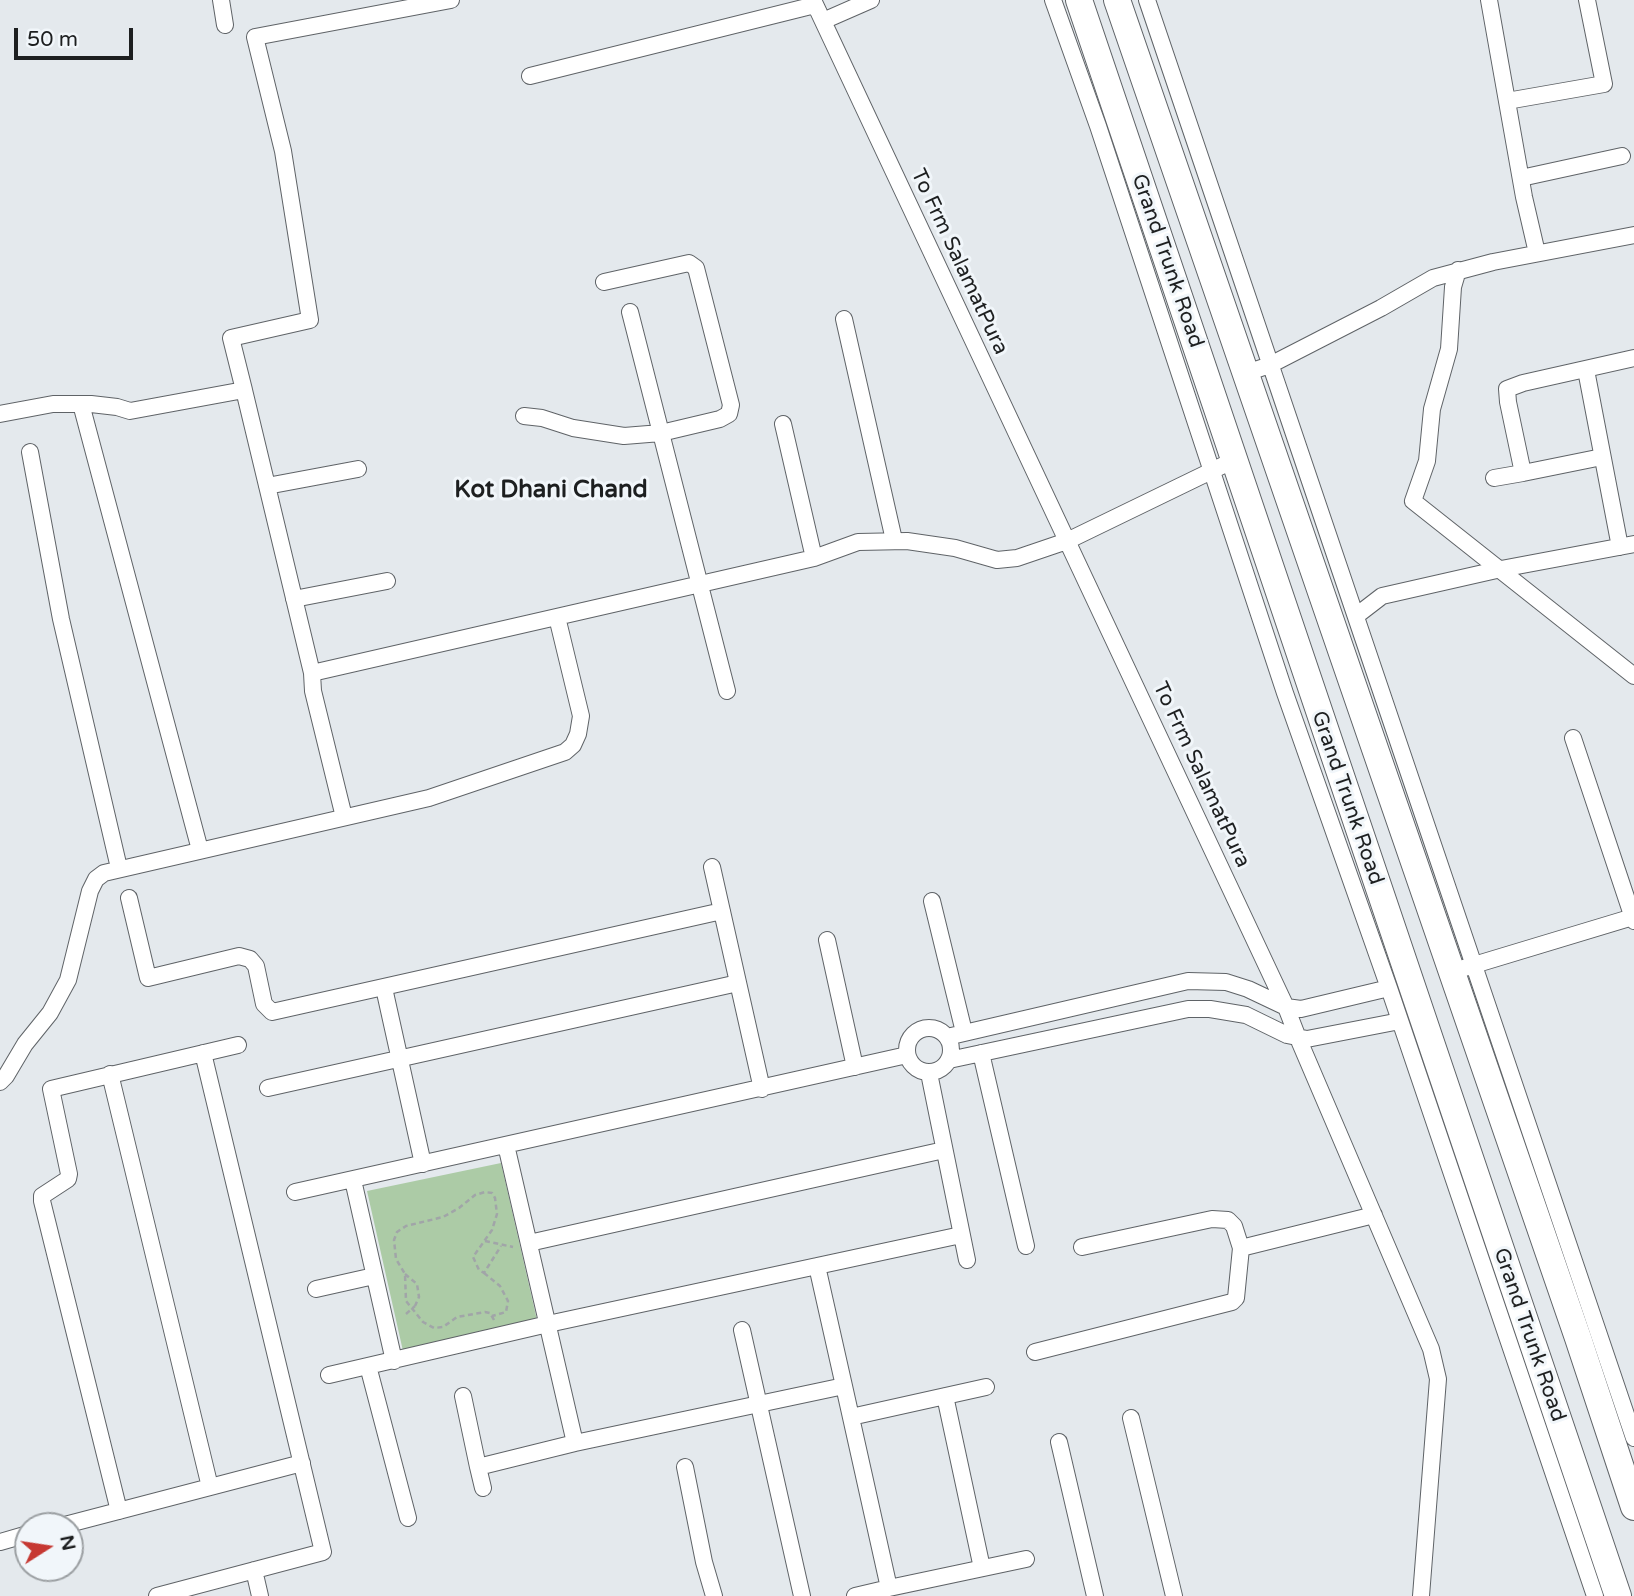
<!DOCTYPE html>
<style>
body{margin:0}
#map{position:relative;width:1634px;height:1596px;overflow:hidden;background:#e4e9ed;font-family:"Varela Round",sans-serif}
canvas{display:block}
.north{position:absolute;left:14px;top:1512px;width:70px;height:70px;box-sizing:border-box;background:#f1f6fa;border:2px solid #9ca0a3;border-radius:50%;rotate:78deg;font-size:19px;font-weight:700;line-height:28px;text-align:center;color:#1d1f20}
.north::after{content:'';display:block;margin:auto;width:24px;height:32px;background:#c63832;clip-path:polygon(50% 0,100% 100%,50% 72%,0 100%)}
.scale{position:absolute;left:14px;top:28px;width:119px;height:32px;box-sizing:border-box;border:4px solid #1d1f20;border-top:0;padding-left:9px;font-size:21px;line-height:24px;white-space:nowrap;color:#1d1f20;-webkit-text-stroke:5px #f1f6fa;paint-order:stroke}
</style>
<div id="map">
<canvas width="1634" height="1596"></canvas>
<div class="north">N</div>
<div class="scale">50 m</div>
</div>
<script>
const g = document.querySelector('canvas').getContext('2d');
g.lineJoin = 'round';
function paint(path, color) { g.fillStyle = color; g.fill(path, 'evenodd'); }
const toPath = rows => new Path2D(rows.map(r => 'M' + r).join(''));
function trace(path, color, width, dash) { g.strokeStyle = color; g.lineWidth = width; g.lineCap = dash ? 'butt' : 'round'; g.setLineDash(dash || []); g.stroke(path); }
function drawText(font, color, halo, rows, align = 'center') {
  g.font = font + ' "Varela Round",sans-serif'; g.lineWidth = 6; g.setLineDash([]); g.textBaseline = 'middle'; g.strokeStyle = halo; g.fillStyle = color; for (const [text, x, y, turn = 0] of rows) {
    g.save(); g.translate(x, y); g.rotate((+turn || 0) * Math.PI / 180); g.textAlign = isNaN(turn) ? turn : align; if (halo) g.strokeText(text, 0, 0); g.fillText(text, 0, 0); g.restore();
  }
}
const green = toPath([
 [501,1163,537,1320,403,1351,367,1191]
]);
const path = toPath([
 [485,1241,513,1247],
 [484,1273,500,1286,508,1301,506,1312,492,1316],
 [405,1274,417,1284,419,1297,415,1306],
 [494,1320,490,1313,485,1312,457,1317,443,1327,434,1328,423,1322,406,1301,405,1274,396,1259,394,1240,397,1232,406,1226,443,1217,459,1208,475,1195,485,1192,492,1193,495,1198,497,1214,492,1230,473,1257,479,1270,484,1273,501,1246]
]);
const minor = toPath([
 [221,0,225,25],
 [813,0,1286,1007,1298,1038,1431,1349,1438,1379,1421,1596],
 [1053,0,1098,126,1285,693,1389,988,1595,1596],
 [1147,0,1634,1438],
 [1489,0,1524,197,1537,253],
 [823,21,871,0],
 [530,76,815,5],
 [1507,101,1604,84,1587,0],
 [1521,178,1622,156],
 [1458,270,1453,287,1449,349,1432,409,1427,461,1413,501,1634,676],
 [630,312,727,691],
 [844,319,894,540],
 [1586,370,1620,547],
 [1246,373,1270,365,1381,308,1433,278,1493,262,1634,235],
 [244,390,231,338,310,320,283,151,255,37,451,0],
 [81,404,200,850],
 [0,414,53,404,91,404,117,407,130,411,244,390,312,673,814,558,858,542,907,541,955,548,997,560,1017,558,1067,541,1234,460],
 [524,416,542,418,573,428,624,436,661,433,720,419,729,414,731,405,696,268,689,263,604,282],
 [783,424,814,558],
 [30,452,61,619,119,868],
 [1523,473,1602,457],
 [1494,478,1523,473,1508,402,1507,389,1523,383,1634,358],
 [267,486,358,469],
 [294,599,387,581],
 [1356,616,1382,596,1501,569,1634,544],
 [312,673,313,691,344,817],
 [1573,738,1634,921],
 [712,867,762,1089],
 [129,898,148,978,239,956,250,959,256,966,264,1004,272,1012,722,911],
 [932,901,964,1032],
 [827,940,855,1067],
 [1464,968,1633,917],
 [384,988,423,1164],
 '907 1050a22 22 0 1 1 44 0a22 22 0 1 1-44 0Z',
 [947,1037,1188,981,1226,982,1248,989,1286,1007,1301,1009,1389,988],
 [981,1053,1026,1246],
 [949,1060,1188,1009,1210,1009,1246,1015,1287,1035,1307,1039,1400,1021],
 [929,1073,967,1260],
 [110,1074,210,1487],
 [0,1082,6,1076,25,1044,50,1013,68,980,90,891,96,879,104,873,429,798,565,752,573,745,578,734,581,716,557,617],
 [268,1088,738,983],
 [353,1180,394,1361],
 [295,1192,907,1055],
 [529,1243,944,1150],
 [1082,1247,1212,1219,1228,1220,1234,1226,1241,1248,1374,1215],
 [817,1266,844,1386],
 [316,1289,374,1276],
 [742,1330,802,1596],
 [1035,1352,1232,1302,1236,1298,1241,1248],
 [368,1366,408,1518],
 [329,1375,548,1324,961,1235],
 [463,1396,478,1467],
 [945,1396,982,1568],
 [851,1417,986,1387],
 [1131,1418,1174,1596],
 [1059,1442,1095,1596],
 [575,1443,844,1386,889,1588,1026,1559],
 [685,1467,704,1562,714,1596],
 [483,1488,478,1467,575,1443,506,1145],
 [119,1511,42,1201,42,1196,68,1179,69,1174,51,1089,238,1045],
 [61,1526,302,1463],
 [0,1542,28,1534],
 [254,1570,260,1596],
 [157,1596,323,1552,203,1053],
 [855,1596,889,1588]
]);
const trunk = toPath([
 [1079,0,1618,1596],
 [1117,0,1578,1338,1634,1507]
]);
const pathBridge = toPath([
 [406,1314,415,1306]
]);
const streetNames = [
 ["Grand Trunk Road",1167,261,71],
 ["To Frm SalamatPura",959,262,65],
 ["To Frm SalamatPura",1201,775,65],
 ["Grand Trunk Road",1347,798,71],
 ["Grand Trunk Road",1529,1335,71]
];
const quarterNames = [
 ["Kot Dhani Chand",551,491]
];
paint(green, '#accba6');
trace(minor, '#5f6367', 18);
trace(trunk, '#5f6367', 28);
trace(path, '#a1a5a8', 2.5, [5, 3.5]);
trace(minor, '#fff', 16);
trace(trunk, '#fff', 26);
trace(pathBridge, '#a1a5a8', 2.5, [5, 3.5]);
drawText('21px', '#1d1f20', '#f1f6fa', streetNames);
drawText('bold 24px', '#1d1f20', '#f1f6fa', quarterNames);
</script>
